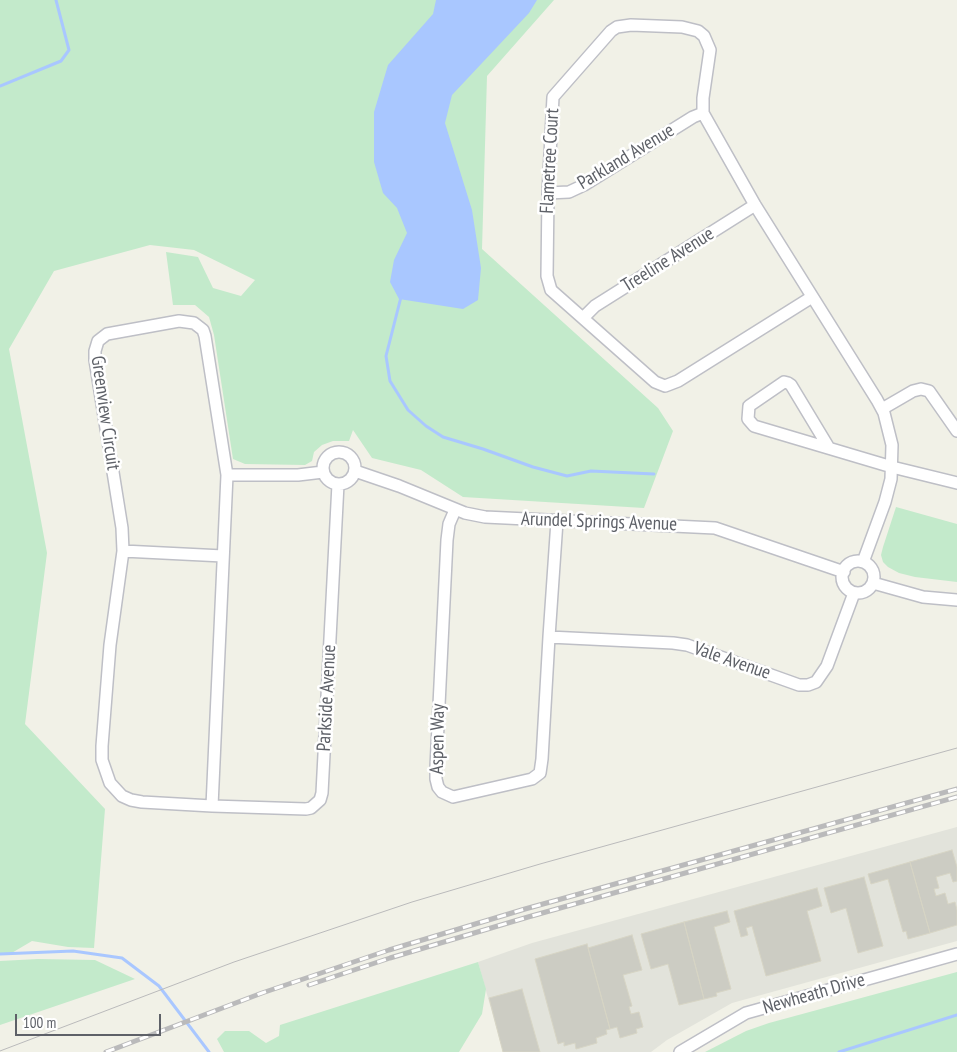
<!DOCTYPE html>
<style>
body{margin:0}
#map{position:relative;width:957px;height:1052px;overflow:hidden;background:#f1f1e7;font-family:"PT Sans Narrow",sans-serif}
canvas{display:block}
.scale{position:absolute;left:15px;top:1014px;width:146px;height:22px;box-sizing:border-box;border:2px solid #5e6168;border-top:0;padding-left:6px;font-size:15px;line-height:18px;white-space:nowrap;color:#5e6168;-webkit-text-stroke:4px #fff;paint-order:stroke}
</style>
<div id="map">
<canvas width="957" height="1052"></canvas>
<div class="scale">100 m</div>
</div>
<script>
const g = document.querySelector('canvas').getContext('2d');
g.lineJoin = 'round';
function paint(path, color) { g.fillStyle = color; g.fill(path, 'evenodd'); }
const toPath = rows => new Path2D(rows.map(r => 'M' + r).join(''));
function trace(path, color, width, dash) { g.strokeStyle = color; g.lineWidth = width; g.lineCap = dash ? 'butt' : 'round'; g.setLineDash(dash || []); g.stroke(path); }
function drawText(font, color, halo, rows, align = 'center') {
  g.font = font + ' "PT Sans Narrow",sans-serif'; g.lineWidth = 5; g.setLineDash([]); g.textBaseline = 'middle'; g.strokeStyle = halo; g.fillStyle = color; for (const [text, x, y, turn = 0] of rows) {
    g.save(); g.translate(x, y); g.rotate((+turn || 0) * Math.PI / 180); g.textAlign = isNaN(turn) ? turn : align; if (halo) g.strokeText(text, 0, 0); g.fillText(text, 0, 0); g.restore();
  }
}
const industrial = toPath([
 [957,827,957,941,732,1003,667,1040,651,1052,503,1052,478,962,532,943]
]);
const green = toPath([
 [0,0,554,0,487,76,482,249,658,408,673,431,644,508,463,497,421,470,372,458,353,430,349,441,333,441,322,445,314,452,312,461,305,465,245,464,233,459,214,335,209,317,195,305,173,305,166,252,198,257,213,288,241,296,255,280,194,250,150,245,54,271,9,349,47,553,25,724,105,809,94,948,68,947,32,941,10,954,0,953],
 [896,507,957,524,957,582,915,577,899,573,888,567,883,562,881,555,883,547],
 [38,959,95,960,135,979,0,1025,0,961],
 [478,962,486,989,482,1014,459,1052,224,1052,217,1039,225,1031,249,1031,266,1043,279,1036,280,1025],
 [957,972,957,1052,705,1052,746,1031,769,1023]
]);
const water = toPath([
 [436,0,537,0,529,13,452,95,445,123,472,210,481,268,478,300,463,309,399,299,390,282,394,260,407,233,397,208,383,193,374,162,374,112,388,65,433,14]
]);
const stream = toPath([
 [0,86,61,61,69,50,56,0],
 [401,297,386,356,390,381,408,410,426,426,443,437,483,449,533,467,567,476,591,471,654,474],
 [0,954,73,951,122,958,159,986,209,1052],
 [839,1052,957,1015]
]);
const building = toPath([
 [952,850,957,867,957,881,953,882,950,873,936,877,939,888,934,889,936,896,945,893,948,904,955,902,957,910,957,925,930,933,910,862,952,850],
 [910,862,930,933,908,939,906,931,903,932,888,879,871,884,868,874,910,862],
 [864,877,883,946,858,953,846,908,831,913,824,888,864,877],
 [817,888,822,906,807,911,821,961,766,976,752,926,746,928,748,935,741,937,734,911,817,888],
 [727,911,730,922,714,927,731,989,716,993,717,996,704,999,684,922,727,911],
 [684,922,704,999,679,1005,668,964,651,969,641,934,684,922],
 [632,935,642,970,623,975,632,1006,629,1007,631,1014,639,1012,643,1027,636,1029,637,1033,620,1038,617,1027,610,1029,588,948,632,935],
 [587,944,610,1029,606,1030,607,1034,596,1038,597,1043,576,1049,575,1043,564,1046,564,1042,558,1044,535,959,587,944],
 [522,989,540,1052,503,1052,489,998,522,989]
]);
const minor = toPath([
 [548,193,569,192,584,185,693,117,703,113],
 [812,297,678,381,665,386,655,382,551,290,547,276,548,193,553,97,611,31,617,27,631,25,682,27,698,31,704,36,710,50,703,98,703,113,755,205,877,400,884,413,892,445,891,479,885,502,863,562],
 [583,318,595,306,755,205],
 [882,409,913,391,921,389,929,391,957,431],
 [829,448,791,385,788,383,784,382,749,406,748,419,754,426,892,467,957,483],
 '323 468a16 16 0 1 1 32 0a16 16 0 1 1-32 0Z',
 [355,471,399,486,465,513,485,517,715,528,844,572],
 [227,475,298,475,323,472],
 [455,510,449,524,447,540,436,767,436,779,438,787,442,792,453,797,532,779,540,773,542,759,549,637,557,521],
 [123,551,223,556],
 '842 577a16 16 0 1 1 32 0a16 16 0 1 1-32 0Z',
 [873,583,923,597,957,600],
 [549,637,673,643,687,645,799,685,808,685,816,682,827,666,854,593],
 [212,806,227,475,205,336,203,330,194,323,179,321,107,334,98,341,95,351,95,360,122,528,123,551,110,645,102,746,102,760,110,783,122,796,131,800,142,802,212,806,306,809,311,808,320,800,322,793,338,484],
 [680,1052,746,1013,957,954]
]);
const tram = toPath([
 [0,1051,234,962,412,902,540,864,957,748]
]);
const rail = toPath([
 [309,985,390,958,528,917,957,797],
 [106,1052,262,993,389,950,525,909,957,789]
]);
const streetNames = [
 ["Parkland Avenue",626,157,-31],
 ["Flametree Court",550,161,-87],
 ["Treeline Avenue",668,260,-32],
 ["Greenview Circuit",105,413,82],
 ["Arundel Springs Avenue",599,522,2],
 ["Vale Avenue",732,661,19],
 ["Parkside Avenue",327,698,-87],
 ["Aspen Way",438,739,-89],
 ["Newheath Drive",814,994,-16]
];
paint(industrial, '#e2e3db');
paint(green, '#c3eacb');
paint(water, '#a9c7ff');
trace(stream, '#a9c7ff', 3);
paint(building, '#ccccc3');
trace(building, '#d7d5c5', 1);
trace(minor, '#bebfc6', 14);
trace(minor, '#fff', 11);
trace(tram, '#bababb', 1);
trace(rail, '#bababb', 5);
trace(rail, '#fff', 3, [9]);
drawText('19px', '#5e6168', '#fff', streetNames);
</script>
